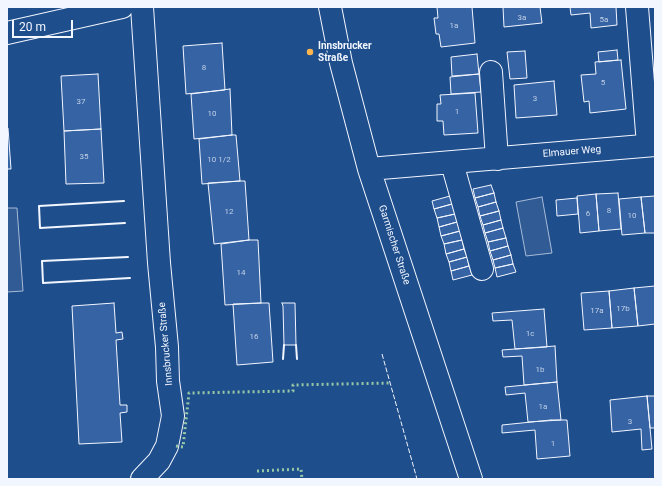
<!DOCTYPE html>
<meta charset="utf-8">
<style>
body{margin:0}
#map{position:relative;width:662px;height:486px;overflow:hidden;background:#1f4e8c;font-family:Roboto,sans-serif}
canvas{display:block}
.frame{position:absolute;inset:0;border:8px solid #f2f6ff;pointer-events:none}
.scale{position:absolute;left:12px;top:20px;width:61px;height:18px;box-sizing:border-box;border:2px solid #f2f6ff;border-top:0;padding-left:5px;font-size:12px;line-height:14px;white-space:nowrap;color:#f2f6ff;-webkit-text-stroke:3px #1f4e8c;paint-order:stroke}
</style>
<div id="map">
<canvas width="662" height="486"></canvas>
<div class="frame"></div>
<div class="scale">20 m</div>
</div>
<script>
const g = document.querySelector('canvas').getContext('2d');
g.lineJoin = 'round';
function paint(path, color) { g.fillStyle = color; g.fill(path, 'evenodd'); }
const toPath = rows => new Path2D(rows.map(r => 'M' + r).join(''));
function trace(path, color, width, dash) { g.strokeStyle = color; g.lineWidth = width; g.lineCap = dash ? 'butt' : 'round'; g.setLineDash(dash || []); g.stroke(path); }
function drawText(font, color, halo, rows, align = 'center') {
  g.font = font + ' Roboto,sans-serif'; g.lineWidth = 3; g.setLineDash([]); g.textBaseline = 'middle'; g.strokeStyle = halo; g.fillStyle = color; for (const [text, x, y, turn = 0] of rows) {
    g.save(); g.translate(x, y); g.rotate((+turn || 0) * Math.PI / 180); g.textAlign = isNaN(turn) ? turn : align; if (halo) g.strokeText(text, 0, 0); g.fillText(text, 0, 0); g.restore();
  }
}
const green = toPath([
 [542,197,552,253,526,256,516,202,542,197],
 [7,208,17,208,23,291,7,292,7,208]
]);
const building = toPath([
 [437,7,472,7,475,43,441,47,439,34,436,34,434,18,438,18,437,7],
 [503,7,540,7,542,23,504,27,503,7],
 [570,7,616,7,617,25,591,28,590,13,571,15,570,7],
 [222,43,225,90,186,94,183,46,222,43],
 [617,50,618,60,599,62,598,52,617,50],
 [525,51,527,78,510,79,507,52,525,51],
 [477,54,479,74,452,76,451,57,477,54],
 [621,60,626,109,590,113,589,101,584,102,581,75,596,74,595,62,621,60],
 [98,74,101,129,64,131,61,76,98,74],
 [479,74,481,92,451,94,450,77,479,74],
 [554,81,557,115,516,118,514,85,554,81],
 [230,89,232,135,194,139,191,94,230,89],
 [475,93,478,133,444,135,443,121,437,121,437,104,441,104,440,95,475,93],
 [7,128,8,128,11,169,7,169,7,128],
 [101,129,104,183,66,184,64,131,101,129],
 [232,135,236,135,240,181,202,184,199,139,232,135],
 [240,181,245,181,249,240,214,244,208,183,240,181],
 [491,185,494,193,475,198,473,189,491,185],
 [494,193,496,202,478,207,475,198,494,193],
 [618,193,621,229,599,231,596,194,618,193],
 [596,194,599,231,580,233,577,196,596,194],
 [450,196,452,204,434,209,432,201,450,196],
 [655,196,655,233,645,233,641,197,655,196],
 [641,197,645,233,622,235,619,199,641,197],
 [577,198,578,214,557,216,556,200,577,198],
 [496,202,499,211,480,216,478,207,496,202],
 [452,204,455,214,437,218,434,209,452,204],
 [499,211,501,220,483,225,480,216,499,211],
 [455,214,457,222,439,227,437,218,455,214],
 [501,220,503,228,485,233,483,225,501,220],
 [457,222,460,231,441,236,439,227,457,222],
 [503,228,506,238,488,242,485,233,503,228],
 [460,231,462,240,444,244,441,236,460,231],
 [506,238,508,246,490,251,488,242,506,238],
 [249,240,258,240,261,303,225,305,221,244,249,240],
 [462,240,464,249,446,254,444,244,462,240],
 [508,246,511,255,493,260,490,251,508,246],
 [464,249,467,257,449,262,446,254,464,249],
 [511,255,513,264,495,268,493,260,511,255],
 [467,257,469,266,451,271,449,262,467,257],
 [513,264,516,272,497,277,495,268,513,264],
 [469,266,472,275,453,280,451,271,469,266],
 [655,286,655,324,638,326,634,288,655,286],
 [634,288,638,326,612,328,609,291,634,288],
 [609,291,612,328,584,330,581,293,609,291],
 [114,303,116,333,122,332,123,339,116,340,120,405,127,405,127,412,120,413,122,442,79,444,72,306,114,303],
 [261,303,269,303,273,362,237,365,233,304,261,303],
 [282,303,295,303,296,345,284,345,283,306,282,303],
 [544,309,547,347,515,349,512,320,493,321,492,313,544,309],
 [555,346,557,382,524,385,522,356,503,357,502,350,555,346],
 [557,382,561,420,528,422,525,393,506,395,505,387,557,382],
 [647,396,652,449,642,450,641,429,612,432,610,400,647,396],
 [647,396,655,396,655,428,650,428,647,396],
 [551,420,567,420,570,456,537,459,535,430,502,433,502,425,551,420]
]);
const minor = toPath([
 [330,7,341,63,369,169,471,479],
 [637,7,648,145],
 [7,33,122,7],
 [491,72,497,159],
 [452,163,482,269],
 [369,169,655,145],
 [142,479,159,461,167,446,173,416,168,381,167,347,159,263,142,7]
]);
const hedge = toPath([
 [176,446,183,447,189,393,293,391,293,385,390,383],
 [257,471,301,469,302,479]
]);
const fence = toPath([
 [382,354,417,479]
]);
const wall = toPath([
 [124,201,39,206,40,228,125,223],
 [128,257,42,261,43,283,130,278],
 [296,345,297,359],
 [283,359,284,345]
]);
const markers = [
 [310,52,4,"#ffb74d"]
];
const numberNames = [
 ["3a",522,18],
 ["5a",604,20],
 ["1a",454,26],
 ["8",204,68],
 ["5",603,83],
 ["3",535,99],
 ["37",81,102],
 ["1",457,112],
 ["10",212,114],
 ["35",84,157],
 ["10 1/2",219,160],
 ["8",609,211],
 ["12",229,212],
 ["6",588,214],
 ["10",632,216],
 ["14",241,273],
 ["17b",623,309],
 ["17a",597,311],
 ["1c",530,334],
 ["16",254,337],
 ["1b",540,370],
 ["1a",543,407],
 ["3",630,422],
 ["1",553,444]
];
const poiNames = [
 ["Innsbrucker",318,46],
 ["Straße",318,58]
];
const streetNames = [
 ["Elmauer Weg",572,152,-5],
 ["Garmischer Straße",394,245,72],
 ["Innsbrucker Straße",166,344,-95]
];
paint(green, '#305b95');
trace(green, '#a8bbd7', 1);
paint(building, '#3563a3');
trace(building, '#f2f6ff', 1);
trace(minor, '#f2f6ff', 24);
trace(minor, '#1f4e8c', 22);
trace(hedge, '#97c8a6', 3, [2, 3]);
trace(fence, '#f2f6ff', 1, [5, 2]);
trace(wall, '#f2f6ff', 2);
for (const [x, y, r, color] of markers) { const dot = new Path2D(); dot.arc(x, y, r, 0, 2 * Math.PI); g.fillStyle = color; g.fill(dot); trace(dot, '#1f4e8c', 1.5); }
drawText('8px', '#c3d1e8', null, numberNames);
drawText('bold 10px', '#f2f6ff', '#1f4e8c', poiNames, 'left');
drawText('10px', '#f2f6ff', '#1f4e8c', streetNames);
</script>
